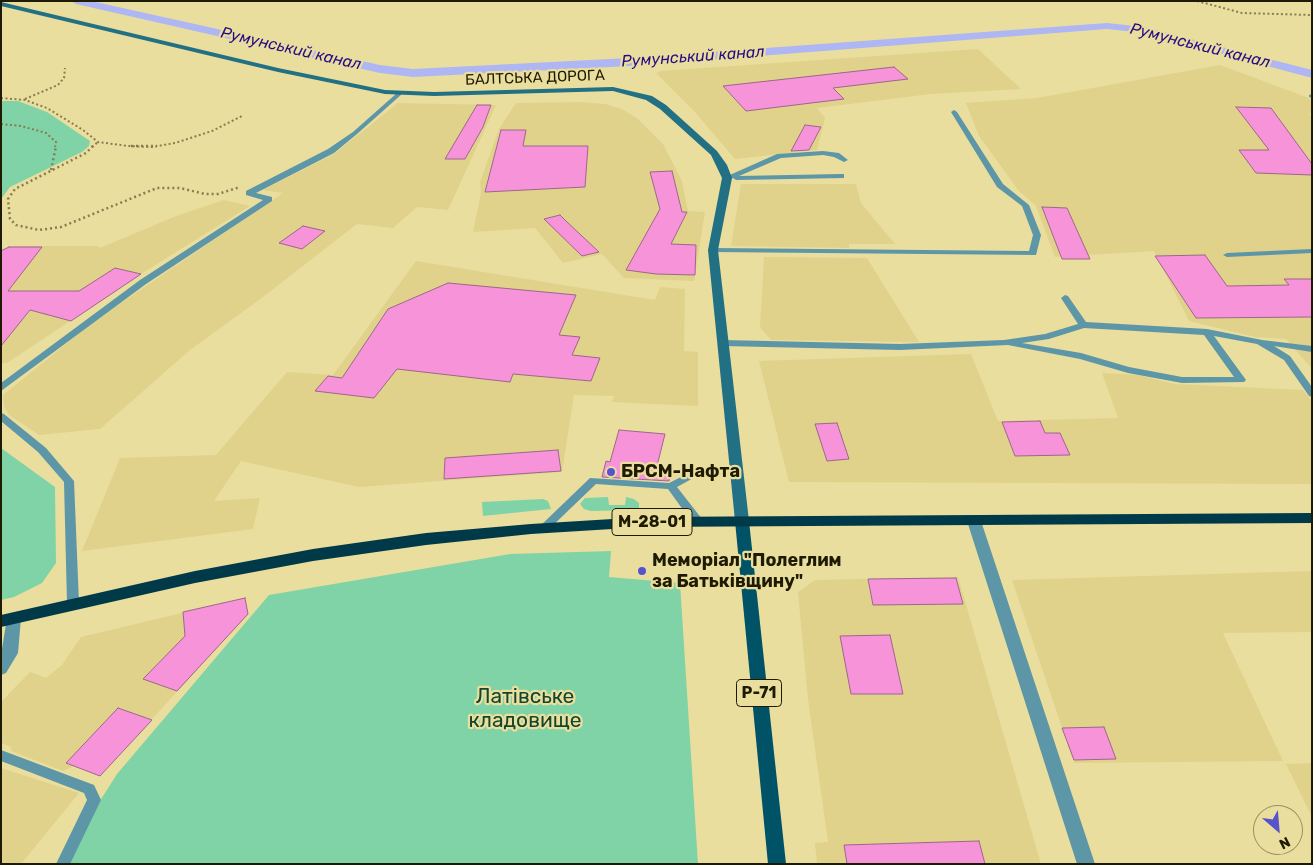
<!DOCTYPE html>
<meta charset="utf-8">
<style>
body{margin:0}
#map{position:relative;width:1313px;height:865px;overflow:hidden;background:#eade9e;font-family:Rubik,sans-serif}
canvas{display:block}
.frame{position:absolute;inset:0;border:2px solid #1f1b02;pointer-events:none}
.north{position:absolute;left:1253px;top:805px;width:50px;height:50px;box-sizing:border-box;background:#eade9e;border:1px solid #999060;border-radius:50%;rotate:153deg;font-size:14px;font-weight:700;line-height:20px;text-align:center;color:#1f1b02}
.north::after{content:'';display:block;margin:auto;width:18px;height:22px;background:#5753cb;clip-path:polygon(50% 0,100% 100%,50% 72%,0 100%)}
</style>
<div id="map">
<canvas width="1313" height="865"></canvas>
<div class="frame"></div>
<div class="north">N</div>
</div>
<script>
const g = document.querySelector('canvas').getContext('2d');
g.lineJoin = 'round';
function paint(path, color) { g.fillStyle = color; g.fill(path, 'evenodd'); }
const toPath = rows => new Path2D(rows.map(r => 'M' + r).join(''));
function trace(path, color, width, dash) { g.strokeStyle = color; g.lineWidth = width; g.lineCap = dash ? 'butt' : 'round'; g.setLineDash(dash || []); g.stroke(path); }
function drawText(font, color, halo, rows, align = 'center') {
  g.font = font + ' Rubik,sans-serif'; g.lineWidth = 4.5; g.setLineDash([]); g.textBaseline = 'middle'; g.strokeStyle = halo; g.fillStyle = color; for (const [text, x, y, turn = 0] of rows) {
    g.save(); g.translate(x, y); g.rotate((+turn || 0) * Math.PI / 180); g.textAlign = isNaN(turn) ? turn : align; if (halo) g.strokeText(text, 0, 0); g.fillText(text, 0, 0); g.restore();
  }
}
const built = toPath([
 [978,49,1021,89,931,94,817,108,825,118,817,150,735,159,694,111,656,73,660,71],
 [1220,65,1309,98,1312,102,1312,113,1309,114,1312,117,1312,369,1286,339,1255,337,1189,321,1154,251,1055,257,1036,206,1019,191,979,136,966,103,1037,98],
 [580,102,605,104,622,109,638,119,663,144,682,181,688,211,705,212,694,281,624,278,602,254,563,263,535,228,473,232,481,193,480,182,499,129,516,103],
 [398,103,496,105,448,210,417,207,393,228,357,224,263,297,190,350,100,429,39,435,9,415,4,406,3,395,93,322,283,193,263,190,334,154],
 [741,184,856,184,861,203,895,244,849,244,849,248,731,246],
 [224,200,250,206,141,274,7,363,1,363,1,250,9,246,98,246,100,248,176,216],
 [764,257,867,258,919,342,771,340,760,327],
 [416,261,655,300,660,287,685,289,684,351,698,352,698,406,612,402,614,396,574,395,562,472,359,487,241,461,214,501,260,498,253,529,82,551,120,458,216,455,287,372,333,375],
 [971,354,998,421,1118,418,1102,373,1138,375,1175,384,1303,390,1312,401,1312,484,789,482,759,361],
 [1312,571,1312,632,1223,633,1283,761,1074,763,1012,580],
 [958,577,1041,864,817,864,815,843,828,842,808,699,798,592,815,580],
 [245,598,248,614,100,776,74,766,63,771,11,751,11,747,1,743,1,702,30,672,46,678,62,665,81,637],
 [1312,763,1312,817,1286,764],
 [1,768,79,793,21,864,1,864]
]);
const green = toPath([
 [1,101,18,101,47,112,90,141,89,146,82,152,10,187,1,199],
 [1,448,55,487,56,563,42,583,14,597,1,600],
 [608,497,609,505,625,505,626,497,634,499,639,503,639,510,591,511,584,509,580,504,585,498],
 [543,499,548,501,551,509,483,516,482,502],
 [611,551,609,577,680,583,698,864,60,864,117,774,269,595,510,554]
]);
const canal = toPath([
 [71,1,91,1,380,65,413,69,630,58,1107,23,1144,27,1312,70,1312,78,1144,33,1107,29,630,66,413,77,380,73,76,4,71,1]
]);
const building = toPath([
 [894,67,908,79,833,88,844,99,746,111,723,86,894,67],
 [477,105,491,105,483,127,465,159,445,159,477,105],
 [1236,107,1271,108,1312,164,1312,175,1256,173,1239,150,1269,150,1236,107],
 [805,125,821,127,809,150,791,151,805,125],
 [501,130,526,130,523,146,588,146,585,187,485,192,501,130],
 [672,171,682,212,687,212,671,244,696,245,695,275,656,274,626,270,660,209,650,172,672,171],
 [1042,207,1067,208,1090,259,1062,259,1042,207],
 [560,215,566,221,599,252,582,256,544,219,560,215],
 [303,226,325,231,302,249,279,243,303,226],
 [9,247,42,247,8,291,79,291,115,268,141,274,71,321,30,310,1,346,1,251,9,247],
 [1205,255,1227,286,1289,285,1284,279,1312,279,1312,317,1196,318,1155,256,1205,255],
 [448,283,576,295,559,335,580,337,572,355,600,358,591,381,513,374,510,382,397,369,374,398,315,391,328,376,342,378,388,309,448,283],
 [1040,421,1045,433,1060,433,1070,455,1015,456,1002,422,1040,421],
 [837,423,849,459,827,461,815,424,837,423],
 [619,430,665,434,657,466,672,467,669,481,602,477,606,461,610,462,619,430],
 [558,450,561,471,444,479,445,458,558,450],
 [956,578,963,604,873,605,868,579,956,578],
 [245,598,248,614,177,691,143,679,185,636,183,612,245,598],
 [890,635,903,694,851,694,840,636,890,635],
 [118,708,152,720,100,776,66,763,118,708],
 [1104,727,1116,759,1074,760,1062,728,1104,727],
 [979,841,985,864,847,864,844,845,979,841]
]);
const pathFar1 = toPath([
 [1197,1,1242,13,1312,15],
 [1,98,25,100,47,108,83,130,98,142,128,146,152,147,175,143,212,131,242,116],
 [25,99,58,85,64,78,65,68],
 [1,124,21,126,46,133,56,142,55,147],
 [92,147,98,142]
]);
const path = toPath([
 [93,146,86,153,15,189,8,199,10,219,16,225,39,230,61,227,157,188,180,188,205,194,218,194,240,187],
 [131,146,157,146],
 [51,170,56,146]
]);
const lane = toPath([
 [397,93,402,94,357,134,334,153,256,193,272,197,272,201,146,284,1,391,1,383,140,280,263,200,246,195,246,191,328,149,353,132,397,93],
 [1312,94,1312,98,1309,97,1309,95,1312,94],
 [954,110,957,112,1003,184,1029,205,1041,235,1036,255,713,252,709,250,713,248,1029,251,1033,235,1022,206,997,187,951,112,954,110],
 [823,151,839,153,848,160,844,162,834,157,823,155,781,158,739,176,841,174,844,174,844,178,736,180,733,178,727,180,723,178,777,154,823,151],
 [1312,249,1312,253,1227,257,1223,255,1227,253,1312,249],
 [1065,295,1068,296,1086,322,1207,329,1262,340,1312,346,1312,352,1274,346,1290,356,1312,387,1312,397,1309,396,1284,360,1257,344,1214,336,1246,380,1244,382,1182,383,1128,373,1080,359,1008,345,900,350,723,346,718,343,723,340,900,344,1004,340,1045,334,1078,324,1061,298,1065,295],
 [1084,328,1204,335,1234,377,1182,377,1129,367,1081,353,1022,343,1049,339,1084,328],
 [1,413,4,414,46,448,74,481,79,603,77,606,69,606,67,603,64,482,38,452,1,421,1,413],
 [737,469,742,472,741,474,697,476,677,487,702,519,703,522,702,525,694,525,668,489,596,484,547,531,543,532,539,531,538,528,590,478,669,483,695,470,737,469],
 [1,750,94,785,101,800,70,864,56,864,87,800,84,793,1,761,1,750]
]);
const street = toPath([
 [974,517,979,518,981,521,1095,864,1077,864,967,521,969,518,974,517],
 [14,613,19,614,21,618,18,653,6,673,1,675,1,655,7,618,9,614,14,613]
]);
const secondary = toPath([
 [1,2,278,68,385,90,434,92,613,87,652,96,666,105,717,151,727,165,732,178,718,250,749,521,747,524,742,525,737,524,735,521,708,250,722,178,711,155,660,109,646,100,613,91,434,96,385,94,278,72,1,6,1,2]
]);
const primary = toPath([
 [742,517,747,518,749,521,786,864,768,864,735,521,737,518,742,517]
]);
const highway = toPath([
 [1312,513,1312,523,645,527,531,534,426,545,313,561,195,583,1,627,1,615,195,571,313,549,426,533,531,524,645,517,1312,513]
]);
const markers = [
 [611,472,5,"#5753cb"],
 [642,571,5,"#5753cb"]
];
const farStreetnames = [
 ["БАЛТСЬКА ДОРОГА",535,78,-2]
];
const farWaternames = [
 ["Румунський канал",1200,46,14],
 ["Румунський канал",291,49,13],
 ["Румунський канал",693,57,-4]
];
const shields = [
 [652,522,80],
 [759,693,45]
];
const shieldNames = [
 ["М-28-01",652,522],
 ["Р-71",759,693]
];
const poiNames = [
 ["БРСМ-Нафта",621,472],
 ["Меморіал \"Полеглим",652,561],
 ["за Батьківщину\"",652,582]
];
const nearParknames = [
 ["Латівське",525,697],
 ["кладовище",525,721]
];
paint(built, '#e0d28a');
paint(green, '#80d3a6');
paint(canal, '#afb6f4');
paint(building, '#f793d8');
trace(building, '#9c678b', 1);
trace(pathFar1, '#867e51', 2, [2, 2.5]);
trace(path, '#867e51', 2.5, [2, 3]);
paint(lane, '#5c96a7');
paint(street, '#5c96a7');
paint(secondary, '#227084');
paint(primary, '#005366');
paint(highway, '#003a48');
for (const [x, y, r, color] of markers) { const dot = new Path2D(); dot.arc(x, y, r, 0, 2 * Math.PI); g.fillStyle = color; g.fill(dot); trace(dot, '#eade9e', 2); }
drawText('15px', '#1f1b02', '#eade9e', farStreetnames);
drawText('italic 16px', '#280c86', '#eade9e', farWaternames);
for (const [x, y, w] of shields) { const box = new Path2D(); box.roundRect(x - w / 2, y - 13.5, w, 27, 4); g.fillStyle = '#eade9e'; g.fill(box); trace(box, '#1f1b02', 1); }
drawText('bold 16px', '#1f1b02', null, shieldNames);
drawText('bold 18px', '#1f1b02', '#eade9e', poiNames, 'left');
drawText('21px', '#11472e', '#eade9e', nearParknames);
</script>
